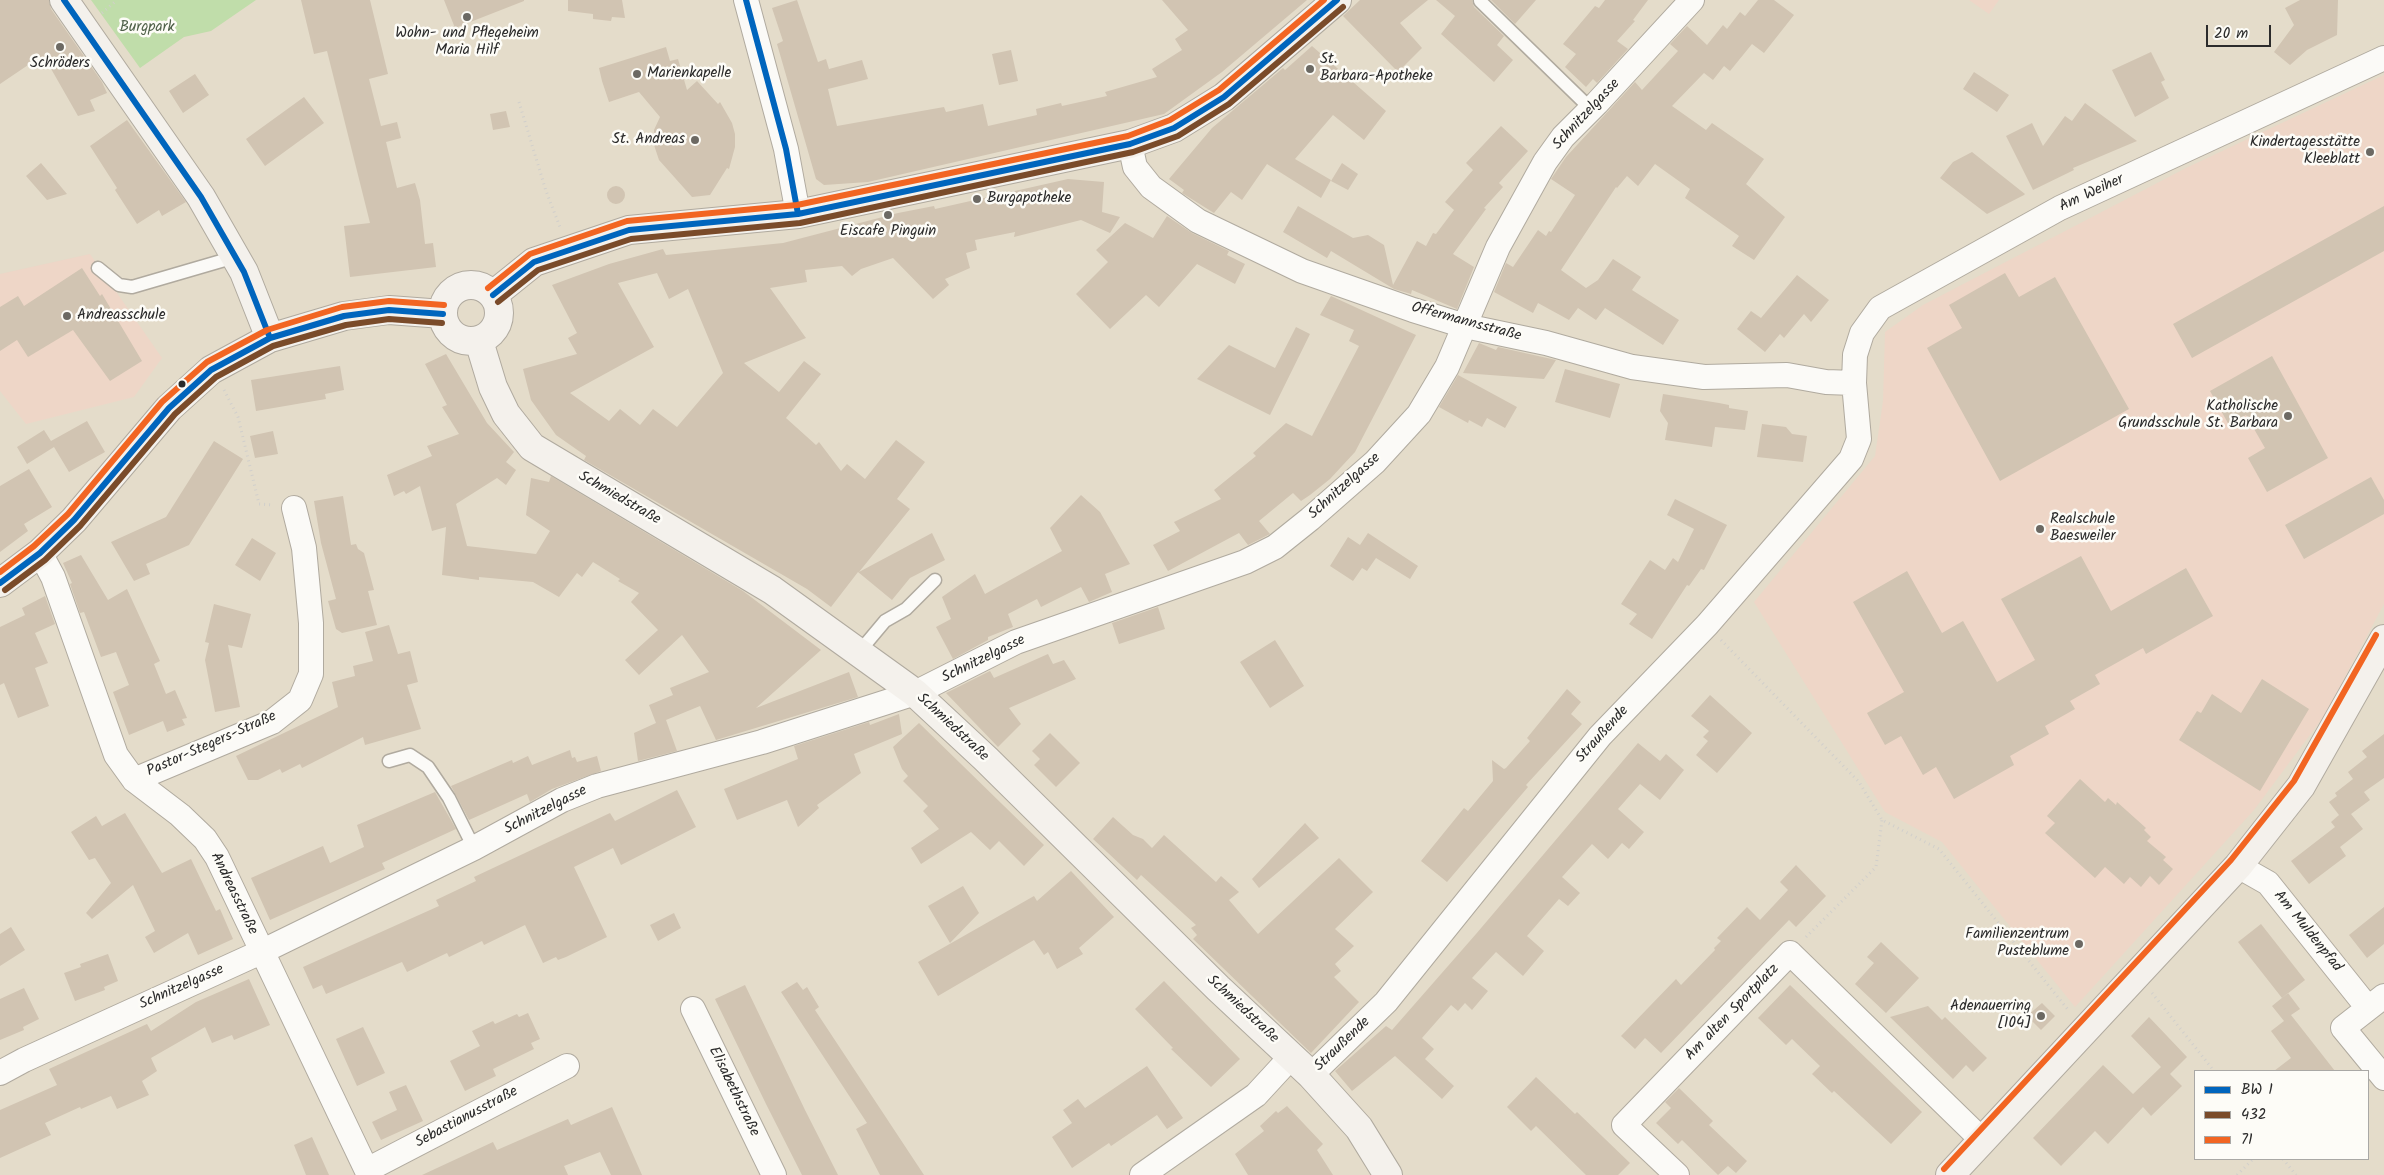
<!DOCTYPE html>
<meta charset="utf-8">
<style>
body{margin:0}
#map{position:relative;width:2384px;height:1175px;overflow:hidden;background:#e4dcca;font-family:Kalam,sans-serif}
canvas{display:block}
.legend{position:absolute;left:2194px;top:1070px;width:175px;height:90px;box-sizing:border-box;background:#fdfcf7;border:1px solid #a9a8a5;margin:0;padding:6px 9px;list-style:none;font-size:15px;color:#2b2b2b}
.legend li{display:flex;align-items:center;gap:10px;height:25px}
.legend b{width:25px;border:1px solid #a9a8a5}
.scale{position:absolute;left:2206px;top:25px;width:65px;height:22px;box-sizing:border-box;border:2px solid #2b2b2b;border-top:0;padding-left:6px;font-size:15px;line-height:18px;white-space:nowrap;color:#2b2b2b;-webkit-text-stroke:4px #fdfcf7;paint-order:stroke}
</style>
<div id="map">
<canvas width="2384" height="1175"></canvas>
<ul class="legend">
<li><b style="height:6px;background:#0065bd"></b>BW 1</li>
<li><b style="height:6px;background:#7a4b2a"></b>432</li>
<li><b style="height:6px;background:#f26522"></b>71</li>
</ul>
<div class="scale">20 m</div>
</div>
<script>
const g = document.querySelector('canvas').getContext('2d');
g.lineJoin = 'round';
function paint(path, color) { g.fillStyle = color; g.fill(path, 'evenodd'); }
const toPath = rows => new Path2D(rows.map(r => 'M' + r).join(''));
function trace(path, color, width, dash) { g.strokeStyle = color; g.lineWidth = width; g.lineCap = dash ? 'butt' : 'round'; g.setLineDash(dash || []); g.stroke(path); }
function drawText(font, color, halo, rows, align = 'center') {
  g.font = font + ' Kalam,sans-serif'; g.lineWidth = 5; g.setLineDash([]); g.textBaseline = 'middle'; g.strokeStyle = halo; g.fillStyle = color; for (const [text, x, y, turn = 0] of rows) {
    g.save(); g.translate(x, y); g.rotate((+turn || 0) * Math.PI / 180); g.textAlign = isNaN(turn) ? turn : align; if (halo) g.strokeText(text, 0, 0); g.fillText(text, 0, 0); g.restore();
  }
}
const built = toPath([
 [1969,0,1999,0,1989,14],
 [2384,75,2384,604,2324,716,2254,810,2075,1007,1942,842,1885,812,1754,602,1875,456,1883,401,1885,332,1923,305,2071,228,2186,168],
 [90,254,162,358,134,397,26,424,0,391,0,274]
]);
const green = toPath([
 [91,0,256,0,211,31,184,37,140,68]
]);
const building = toPath([
 [0,0,49,0,51,9,102,82,107,93,90,100,95,111,78,116,46,60,37,66,34,61,0,84],
 [301,0,370,0,388,74,369,79,381,126,397,122,401,138,386,142,397,188,415,183,420,200,425,244,433,243,436,267,350,277,344,226,370,223,327,51,314,54],
 [444,0,524,0,524,1,455,28],
 [568,0,622,0,625,18,612,17,611,21,593,19,593,14,568,11],
 [797,0,818,62,826,59,829,69,862,60,868,79,828,89,837,126,944,107,946,112,983,104,988,126,1037,115,1036,109,1061,103,1062,106,1107,96,1105,92,1157,77,1152,69,1182,50,1175,39,1188,30,1162,0,1307,0,1222,72,1164,114,868,182,824,185,816,179,777,44,783,41,772,8],
 [1360,0,1428,0,1400,23,1422,48,1398,72,1343,16],
 [1436,0,1472,0,1474,7,1504,36,1497,45,1513,60,1494,82,1441,34,1455,16],
 [1491,0,1536,0,1515,24],
 [1605,0,1648,0,1633,20,1635,21,1617,41,1628,49,1597,83,1593,79,1586,87,1565,67,1576,54,1563,44,1595,6,1599,8],
 [1758,0,1774,0,1794,15,1764,53,1752,44,1730,71,1724,66,1713,80,1704,73,1672,106,1706,130,1712,123,1764,159,1746,184,1785,217,1754,260,1732,246,1739,236,1685,198,1690,189,1655,164,1638,186,1627,176,1617,188,1616,187,1561,270,1586,288,1598,280,1613,259,1641,277,1632,290,1679,320,1663,345,1605,308,1596,320,1578,308,1569,320,1538,303,1533,313,1494,292,1506,263,1513,267,1538,230,1546,236,1549,231,1551,232,1575,195,1551,179,1566,157,1635,82,1642,90,1678,51,1670,44,1687,26,1707,45,1723,25,1727,29,1740,12,1745,16],
 [2300,0,2338,0,2337,35,2307,50,2290,65,2274,52,2294,25,2285,8],
 [1312,46,1386,111,1364,140,1333,115,1295,159,1331,180,1321,198,1267,164,1242,200,1231,192,1214,213,1182,193,1184,190,1169,179,1212,128,1283,68,1285,70],
 [666,47,670,61,678,59,687,90,697,81,718,104,720,102,732,123,735,134,735,147,729,169,727,168,710,195,692,197,659,160,654,145,654,130,660,117,639,92,609,102,602,81,599,68],
 [1011,50,1018,81,999,85,992,54],
 [2151,52,2165,80,2161,82,2169,98,2135,117,2112,70],
 [1974,72,2009,95,1997,112,1963,89],
 [195,74,209,95,183,113,169,91],
 [304,97,324,123,265,166,246,139],
 [2085,103,2137,141,2073,168,2074,170,2033,190,2006,136,2032,123,2043,146,2065,116,2072,121],
 [506,111,510,127,493,130,490,114],
 [127,120,186,202,162,216,159,210,137,224,115,190,117,188,90,146],
 [1501,126,1528,151,1499,183,1503,187,1484,208,1486,209,1453,254,1474,267,1457,309,1412,290,1411,294,1394,289,1331,251,1327,258,1283,232,1298,206,1353,238,1368,235,1384,245,1393,285,1417,241,1426,246,1433,233,1436,234,1454,210,1445,202,1473,170,1466,163],
 [1972,152,2025,194,2024,195,1987,214,1940,178,1953,162],
 [41,163,67,194,47,200,26,176],
 [1342,163,1358,174,1348,190,1331,181],
 [1068,179,1104,182,1102,212,1120,217,1110,233,1081,220,1014,237,1015,232,975,240,977,250,966,253,970,268,945,279,949,285,933,299,893,258,861,269,852,276,842,266,805,270,807,282,770,288,806,338,744,363,779,392,804,361,821,374,786,418,816,445,819,442,841,471,847,464,865,479,896,440,925,462,897,499,910,509,859,572,932,533,945,560,910,578,892,600,858,572,831,607,807,589,584,460,586,456,556,435,531,400,523,369,577,354,568,338,577,333,552,285,609,264,663,249,666,255,783,243,898,213,934,206,935,209],
 [657,273,669,299,688,289,723,373,677,427,653,409,640,425,620,409,609,421,570,393,654,347,618,283],
 '607 195a9 9 0 1 1 18 0a9 9 0 1 1-18 0Z',
 [2384,206,2384,251,2192,358,2173,324],
 [1167,216,1192,233,1229,251,1227,255,1245,264,1235,284,1197,264,1159,307,1146,295,1110,329,1076,294,1108,262,1096,250,1125,223,1153,238],
 [82,268,100,296,102,294,142,361,110,381,73,330,28,357,17,340,0,351,0,307,18,296,24,306],
 [2005,273,2019,297,2055,277,2129,409,2000,481,1927,348,1962,328,1949,305],
 [1797,275,1829,300,1811,322,1804,314,1784,338,1780,334,1765,352,1737,329,1751,311,1761,318],
 [1331,296,1416,335,1355,452,1330,479,1310,495,1301,501,1293,493,1259,521,1270,534,1248,545,1239,533,1168,571,1153,545,1180,531,1174,522,1221,499,1214,490,1256,456,1253,453,1286,423,1312,436,1359,346,1349,341,1354,330,1320,315],
 [1296,327,1310,334,1270,415,1197,379,1229,345,1275,368],
 [1479,343,1496,350,1498,347,1556,360,1544,379,1463,373],
 [446,354,487,423,514,452,506,462,516,470,506,485,497,478,456,504,467,546,536,554,550,531,526,515,531,478,549,482,551,476,743,591,821,650,756,708,849,672,858,697,716,740,700,706,666,720,677,751,638,761,634,733,656,723,649,705,673,695,670,688,709,672,682,635,639,675,625,660,658,630,631,602,639,593,618,581,620,579,593,562,582,577,577,573,559,597,533,582,479,577,479,580,442,575,446,527,432,531,420,486,406,494,404,491,394,496,387,475,432,456,427,446,459,434,442,407,447,405,425,364],
 [2272,356,2328,458,2267,492,2248,458,2265,448,2246,415,2229,425,2210,391],
 [340,366,344,390,325,394,326,399,256,411,251,380],
 [1565,369,1620,384,1610,418,1555,402],
 [1458,375,1517,407,1505,428,1487,418,1482,427,1469,420,1468,423,1439,407],
 [1663,394,1719,403,1729,405,1729,408,1748,411,1745,430,1715,427,1712,447,1665,440,1668,423,1660,411],
 [87,421,105,452,69,472,54,447,27,464,17,447,44,430,51,441],
 [1762,424,1786,427,1792,434,1807,436,1803,462,1757,457],
 [273,431,278,454,255,458,250,436],
 [214,441,243,459,189,545,146,564,150,574,134,581,111,542,166,517],
 [29,469,52,507,24,524,28,531,0,552,0,486],
 [2371,477,2384,500,2384,514,2304,559,2285,525],
 [1081,495,1100,512,1130,564,1105,574,1112,592,1089,602,1081,587,1041,607,1037,599,1008,614,1013,627,988,637,988,640,953,659,936,627,951,619,942,597,975,574,985,594,1062,551,1050,528],
 [343,496,351,545,356,544,358,549,364,553,374,590,368,591,377,625,342,633,336,629,328,601,336,599,321,543,314,501],
 [1675,499,1727,525,1704,570,1701,569,1689,586,1687,585,1652,639,1629,624,1637,614,1621,604,1650,560,1665,570,1673,558,1678,562,1694,529,1667,515],
 [1368,533,1418,566,1410,579,1376,558,1367,571,1362,568,1353,581,1330,566,1348,537,1360,545],
 [252,538,276,553,260,581,235,565],
 [81,555,108,600,127,589,160,661,154,664,166,694,175,690,187,718,182,719,185,725,167,732,163,721,129,735,113,692,129,685,116,652,101,657,84,612,80,613,70,584,72,583,63,563],
 [2081,556,2111,611,2186,568,2213,616,2146,654,2143,648,2095,675,2100,684,2070,701,2075,709,2045,726,2049,734,2010,756,2014,765,1954,799,1936,767,1923,775,1901,736,1885,745,1867,713,1904,692,1853,602,1907,571,1942,633,1963,621,1997,682,2035,660,2001,599],
 [45,596,55,624,35,633,48,663,35,668,49,706,18,718,4,683,0,685,0,627,25,615,22,608],
 [214,604,251,614,242,648,228,645,240,707,215,712,205,660,209,643,205,642],
 [1158,607,1165,629,1119,644,1112,623],
 [389,625,398,654,410,651,418,682,407,685,421,729,365,745,363,737,302,768,300,764,282,773,280,769,258,780,248,780,236,756,338,707,332,682,355,676,353,666,373,661,365,632],
 [1275,640,1304,686,1270,708,1240,662],
 [1048,654,1053,664,1064,660,1076,679,1009,708,1021,724,998,747,946,693,990,671,994,678],
 [2262,679,2309,709,2260,791,2179,740,2197,711,2201,713,2212,694,2241,713],
 [1567,689,1581,702,1571,714,1582,724,1526,785,1528,787,1447,882,1421,861,1464,808,1468,811,1493,781,1492,760,1504,769,1506,768,1530,741,1527,738],
 [1710,695,1752,733,1717,773,1696,755,1708,741,1703,737,1709,731,1691,716],
 [899,714,902,734,854,754,861,773,817,805,819,808,798,827,787,800,737,820,724,789,798,759,794,746,869,722,870,725],
 [919,723,1044,845,1024,866,999,841,990,850,971,832,921,864,911,848,939,829,923,811,928,806,903,781,908,776,902,769,893,747],
 [1050,733,1080,763,1056,787,1034,765,1040,759,1032,751],
 [2384,734,2384,778,2364,792,2370,800,2351,814,2363,829,2340,847,2346,856,2309,884,2291,861,2335,827,2331,822,2339,815,2329,802,2337,796,2335,793,2353,779,2348,772,2367,757,2362,751],
 [1638,743,1660,761,1666,754,1684,770,1660,800,1640,784,1618,809,1644,832,1629,849,1622,843,1608,859,1592,844,1562,877,1580,893,1568,906,1559,899,1527,936,1544,951,1523,976,1496,952,1472,978,1488,991,1472,1010,1465,1003,1458,1011,1451,1005,1422,1038,1434,1049,1425,1059,1454,1086,1442,1099,1395,1056,1352,1091,1335,1071,1386,1026,1392,1030,1476,934],
 [570,750,572,758,575,757,577,762,597,756,601,771,552,789,530,802,527,794,469,820,451,786,512,760,513,763,528,756,532,765],
 [2080,779,2105,802,2108,798,2116,805,2117,802,2146,828,2144,830,2151,837,2147,841,2166,857,2163,860,2173,869,2159,885,2150,876,2141,887,2130,877,2124,884,2105,867,2095,878,2045,833,2055,823,2047,816],
 [677,790,696,827,621,865,613,848,574,867,607,937,566,957,558,960,556,957,543,963,525,925,484,945,482,941,449,957,447,953,407,972,402,962,326,994,322,985,313,989,303,967,439,906,436,900,476,881,474,877,610,813,615,821],
 [435,792,456,829,382,863,385,869,270,920,251,878,323,846,330,863,364,847,357,825],
 [125,813,162,873,191,859,216,911,220,909,233,939,198,955,188,933,154,953,145,937,155,931,133,885,92,919,86,913,111,883,95,858,89,860,71,832,96,816,102,826],
 [1113,817,1133,835,1143,839,1152,848,1164,835,1216,882,1221,876,1239,892,1229,900,1258,934,1339,858,1373,892,1335,929,1354,946,1335,964,1341,971,1334,977,1359,1002,1311,1053,1193,939,1197,935,1191,928,1196,925,1141,875,1137,880,1093,839],
 [1305,823,1319,838,1259,888,1252,879],
 [1796,865,1826,896,1796,927,1789,920,1661,1053,1645,1038,1635,1049,1621,1036,1676,979,1681,985,1715,950,1714,948,1721,941,1717,938,1747,907,1760,920,1788,890,1780,882],
 [1071,871,1114,917,1079,948,1083,954,1057,969,1048,952,1044,955,1034,940,938,996,918,962,1034,896,1037,901],
 [963,886,979,913,950,943,928,906],
 [2384,907,2384,944,2367,958,2349,935],
 [674,913,681,928,658,941,650,925],
 [2261,924,2305,980,2282,998,2238,942],
 [11,927,25,950,0,966,0,934],
 [1881,942,1919,978,1886,1013,1855,984,1874,963,1867,957],
 [108,954,118,981,104,987,105,990,75,1001,64,973,81,967,80,964],
 [249,979,270,1025,234,1040,232,1035,212,1043,205,1027,151,1058,157,1071,142,1081,149,1095,117,1109,111,1096,81,1109,80,1107,45,1123,51,1135,0,1158,0,1110,57,1085,49,1069,147,1024,151,1031,196,1002],
 [1164,981,1240,1059,1211,1087,1171,1049,1173,1048,1135,1009],
 [797,982,803,990,807,987,819,1007,815,1010,924,1175,880,1175,856,1129,867,1123,781,992],
 [745,985,805,1110,838,1175,802,1175,766,1104,715,999],
 [1790,985,1922,1112,1891,1144,1834,1091,1832,1093,1812,1074,1820,1066,1792,1039,1786,1045,1758,1018],
 [24,988,39,1019,23,1027,24,1030,0,1040,0,999],
 [2288,993,2300,1009,2291,1015,2335,1071,2274,1071,2291,1058,2271,1031,2284,1021,2272,1006],
 [2042,1003,2055,1016,2041,1030,2027,1016],
 [1928,1006,1942,1020,1945,1017,1987,1058,1973,1072,1966,1065,1953,1079,1890,1017],
 [528,1013,540,1039,531,1043,534,1049,493,1069,496,1076,465,1091,450,1061,480,1046,472,1031,493,1021,495,1024,517,1014,519,1017],
 [2149,1017,2187,1057,2170,1074,2182,1086,2151,1116,2143,1107,2108,1144,2095,1131,2061,1166,2033,1138,2103,1065,2133,1094,2161,1067,2131,1036],
 [363,1027,385,1073,357,1086,336,1039],
 [1147,1066,1183,1118,1167,1129,1157,1115,1111,1146,1109,1143,1072,1168,1052,1137,1072,1123,1063,1110,1078,1099,1085,1108],
 [1536,1077,1575,1114,1577,1112,1630,1163,1618,1175,1586,1175,1536,1126,1531,1131,1507,1107],
 [406,1085,423,1121,381,1140,372,1122,397,1110,389,1092],
 [1679,1088,1713,1121,1709,1125,1747,1161,1736,1173,1728,1166,1718,1175,1682,1140,1678,1144,1656,1123,1671,1108,1665,1102],
 [1287,1106,1323,1144,1317,1150,1333,1175,1248,1175,1235,1154,1264,1131,1260,1126,1276,1111,1278,1113],
 [612,1107,642,1175,611,1175,600,1152,564,1166,568,1175,422,1175,493,1142,497,1150,568,1119,571,1125],
 [312,1137,329,1175,306,1175,294,1145]
]);
const path = toPath([
 [102,13,117,0],
 [519,102,546,191,560,227],
 [224,390,238,417,259,504,273,505],
 [1721,640,1859,782,1882,820,1939,849,2069,1011],
 [1806,937,1876,867,1882,820],
 [2152,993,2214,1071],
 [2283,1159,2296,1175],
 [2237,1175,2253,1159]
]);
const lane = toPath([
 [1480,1,1591,109],
 [98,268,119,285,132,287,235,257],
 [859,652,885,621,906,609,935,580],
 [389,761,410,755,428,767,449,798,474,848]
]);
const street = toPath([
 [746,0,786,149,798,214],
 [1130,144,1135,167,1151,187,1198,221,1302,271,1413,310,1465,326,1546,343,1632,367,1704,377,1787,375,1826,382,1854,383],
 [40,553,53,577,116,755,134,780,180,815,205,839,217,857,369,1175],
 [134,780,272,722,300,700,311,674,311,623,304,548,294,508],
 [2238,866,2268,883,2368,1008],
 [2384,996,2343,1028,2384,1078],
 [693,1009,774,1175],
 [0,1073,24,1060,261,952,474,848,562,800,597,786,762,742,915,693,1016,642,1245,562,1275,547,1310,519,1375,462,1419,414,1447,367,1498,247,1545,162,1563,137,1597,103,1692,0],
 [1311,1075,1386,1002,1600,736,1707,625,1851,459,1859,439,1854,383,1855,355,1862,333,1880,308,2060,208,2384,58],
 [367,1170,567,1066],
 [1142,1175,1256,1095,1291,1057],
 [1677,1175,1624,1125,1790,953,1981,1139]
]);
const secondary = toPath([
 [64,0,201,197,244,272,270,338],
 '443 313a28 28 0 1 1 56 0a28 28 0 1 1-56 0Z',
 [493,295,534,262,629,230,798,214,1130,144,1174,128,1224,97,1337,0],
 [479,341,493,387,506,414,532,447,772,590,915,693,986,759,1218,988,1311,1075,1359,1128,1388,1175],
 [0,583,40,553,74,520,169,408,211,370,270,338,344,316,389,310,443,314],
 [1950,1175,2238,866,2301,786,2384,639]
]);
const bus1 = toPath([
 [64,0,201,197,244,272,270,338],
 [746,0,786,149,798,214],
 [493,295,534,262,629,230,798,214,1130,144,1174,128,1224,97,1337,0],
 [0,583,40,553,74,520,169,408,211,370,270,338,344,316,389,310,443,314]
]);
const bus2 = toPath([
 [498,302,538,270,631,239,800,223,1133,152,1178,136,1229,104,1343,7],
 [5,590,45,560,80,526,175,414,216,377,273,346,346,325,389,319,442,323]
]);
const bus3 = toPath([
 [488,288,530,254,627,221,797,205,1128,136,1170,120,1219,90,1324,0],
 [0,572,34,546,68,514,162,402,207,362,267,330,342,307,389,301,444,305],
 [1944,1169,2231,860,2294,781,2376,635]
]);
const markers = [
 [467,17,5,"#6c6963"],
 [60,47,5,"#6c6963"],
 [1310,69,5,"#6c6963"],
 [637,74,5,"#6c6963"],
 [695,140,5,"#6c6963"],
 [2370,152,5,"#6c6963"],
 [977,199,5,"#6c6963"],
 [888,215,5,"#6c6963"],
 [67,316,5,"#6c6963"],
 [182,384,4.5,"#2b2b2b"],
 [2288,416,5,"#6c6963"],
 [2040,529,5,"#6c6963"],
 [2079,944,5,"#6c6963"],
 [2041,1016,5,"#6c6963"]
];
const parkNames = [
 ["Burgpark",147,28]
];
const poiNames = [
 ["Wohn- und Pflegeheim",467,34,"center"],
 ["Maria Hilf",467,51,"center"],
 ["St.",1320,60],
 ["Barbara-Apotheke",1320,77],
 ["Schröders",60,64,"center"],
 ["Marienkapelle",647,74],
 ["St. Andreas",685,140,"right"],
 ["Kindertagesstätte",2360,143,"right"],
 ["Kleeblatt",2360,160,"right"],
 ["Burgapotheke",987,199],
 ["Eiscafe Pinguin",888,232,"center"],
 ["Andreasschule",77,316],
 ["Katholische",2278,407,"right"],
 ["Grundsschule St. Barbara",2278,424,"right"],
 ["Realschule",2050,520],
 ["Baesweiler",2050,537],
 ["Familienzentrum",2069,935,"right"],
 ["Pusteblume",2069,952,"right"],
 ["Adenauerring",2031,1007,"right"],
 ["[104]",2031,1024,"right"]
];
const streetNames = [
 ["Schnitzelgasse",1587,115,-47],
 ["Am Weiher",2092,194,-25],
 ["Offermannsstraße",1466,323,15],
 ["Schnitzelgasse",1345,487,-42],
 ["Schmiedstraße",619,499,30],
 ["Schnitzelgasse",984,660,-26],
 ["Schmiedstraße",952,728,43],
 ["Straußende",1603,735,-48],
 ["Pastor-Stegers-Straße",212,745,-24],
 ["Schnitzelgasse",546,811,-27],
 ["Andreasstraße",233,894,64],
 ["Am Muldenpfad",2307,932,51],
 ["Schnitzelgasse",182,988,-24],
 ["Schmiedstraße",1242,1010,43],
 ["Am alten Sportplatz",1733,1013,-46],
 ["Straußende",1343,1045,-44],
 ["Elisabethstraße",733,1092,64],
 ["Sebastianusstraße",467,1118,-28]
];
paint(built, '#eed6c7');
paint(green, '#c0ddaa');
paint(building, '#d1c4b2');
trace(lane, '#b0aa9f', 15);
trace(street, '#b0aa9f', 26);
trace(secondary, '#b0aa9f', 30);
trace(path, '#d1cfcb', 3, [1, 4]);
trace(lane, '#fbfaf7', 12);
trace(street, '#fbfaf7', 24);
trace(secondary, '#f4f1ec', 28);
trace(bus1, '#0065bd', 6);
trace(bus2, '#7a4b2a', 6);
trace(bus3, '#f26522', 6);
for (const [x, y, r, color] of markers) { const dot = new Path2D(); dot.arc(x, y, r, 0, 2 * Math.PI); g.fillStyle = color; g.fill(dot); trace(dot, '#fdfcf7', 2); }
drawText('15px', '#4f6049', '#fdfcf7', parkNames);
drawText('15px', '#2b2b2b', '#fdfcf7', poiNames, 'left');
drawText('15px', '#2b2b2b', '#fdfcf7', streetNames);
</script>
